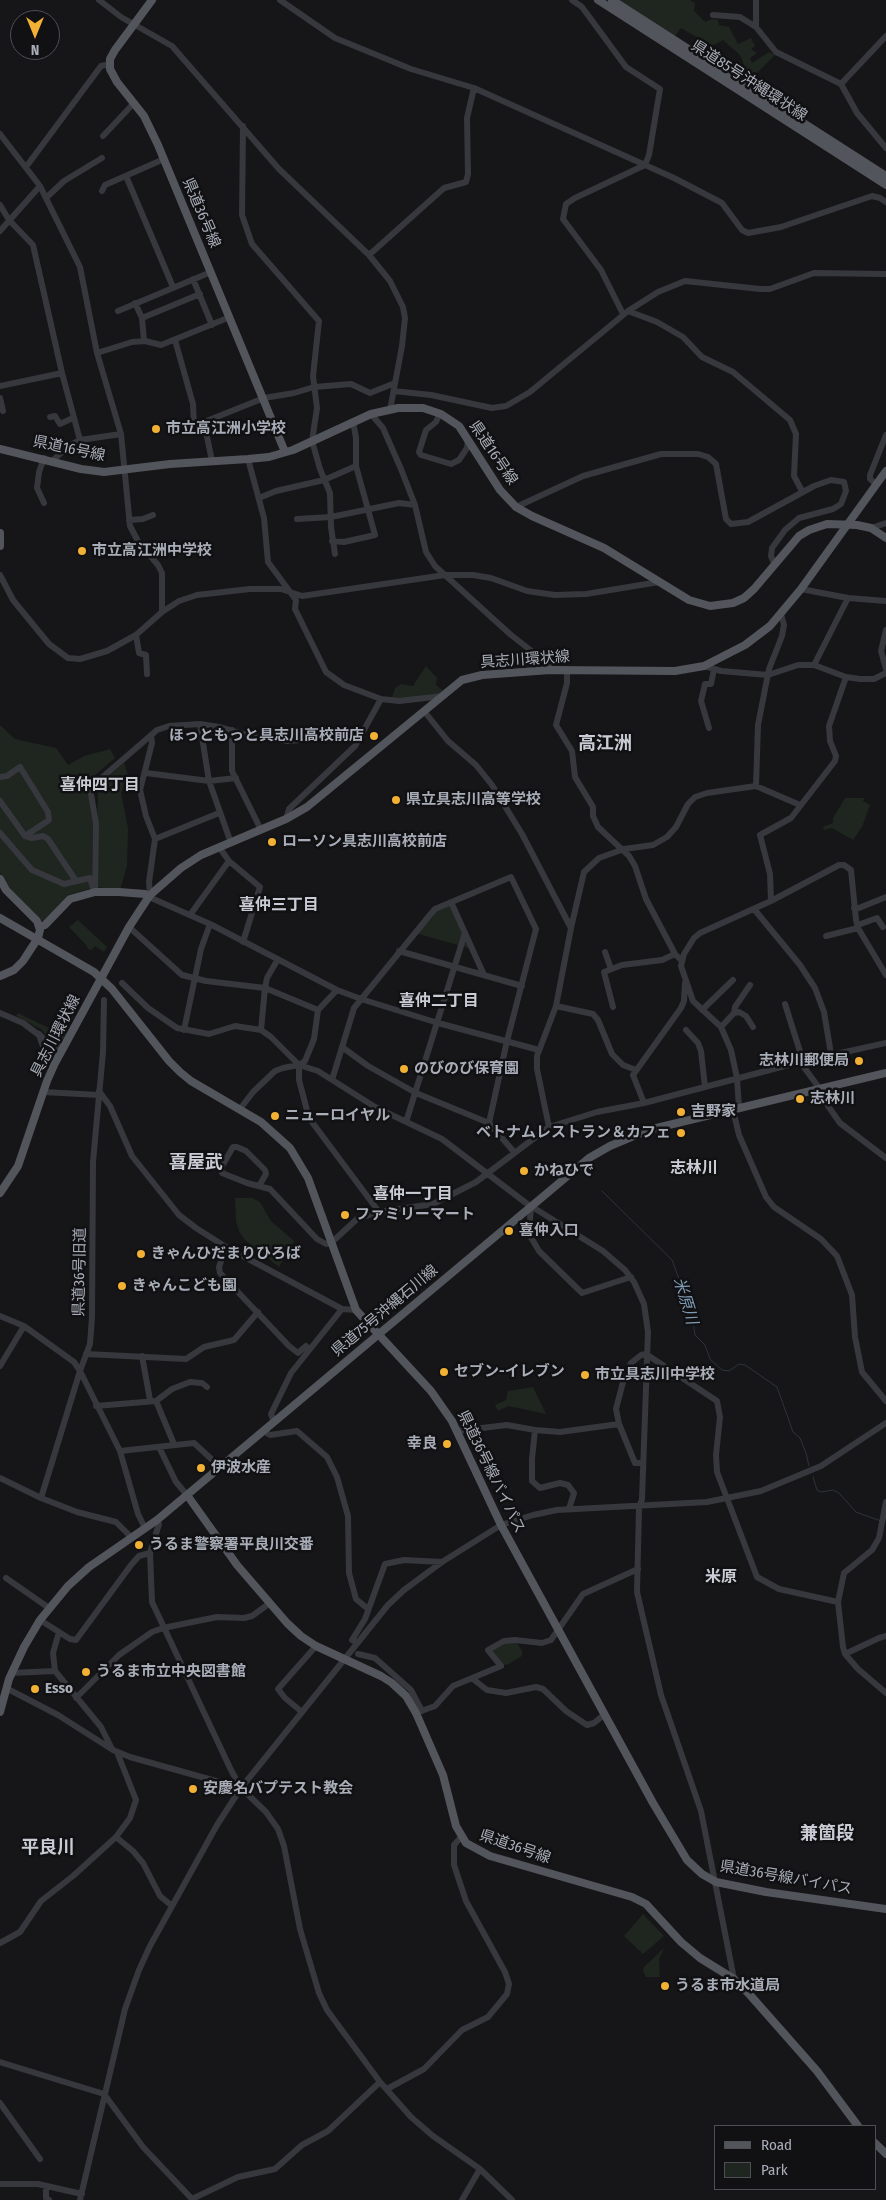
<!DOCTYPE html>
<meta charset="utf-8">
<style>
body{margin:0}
#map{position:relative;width:886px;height:2200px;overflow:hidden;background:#161618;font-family:"Fira Sans Condensed",sans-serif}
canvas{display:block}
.legend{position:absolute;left:714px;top:2125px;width:162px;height:65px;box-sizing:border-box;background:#111113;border:1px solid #4d4f55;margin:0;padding:6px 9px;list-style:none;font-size:15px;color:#a8adb8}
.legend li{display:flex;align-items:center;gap:10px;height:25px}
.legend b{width:25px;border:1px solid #4d4f55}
.north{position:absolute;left:10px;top:10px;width:50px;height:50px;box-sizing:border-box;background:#111113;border:1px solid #4d4f55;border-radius:50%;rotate:180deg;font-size:14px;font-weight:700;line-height:20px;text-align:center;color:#a8adb8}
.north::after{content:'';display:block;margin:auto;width:18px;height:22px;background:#f2b134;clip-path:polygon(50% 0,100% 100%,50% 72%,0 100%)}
</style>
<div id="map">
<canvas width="886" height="2200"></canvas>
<ul class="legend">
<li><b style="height:6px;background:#53555c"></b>Road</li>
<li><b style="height:14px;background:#1e261f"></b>Park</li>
</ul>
<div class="north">N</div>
</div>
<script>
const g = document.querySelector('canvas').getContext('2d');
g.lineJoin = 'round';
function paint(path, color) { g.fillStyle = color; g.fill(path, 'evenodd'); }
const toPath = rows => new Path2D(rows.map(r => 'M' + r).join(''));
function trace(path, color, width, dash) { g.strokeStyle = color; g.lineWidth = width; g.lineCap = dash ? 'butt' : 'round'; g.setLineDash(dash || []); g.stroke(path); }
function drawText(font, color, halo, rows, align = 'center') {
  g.font = font + ' "Fira Sans Condensed","Noto Sans JP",sans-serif'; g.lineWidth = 5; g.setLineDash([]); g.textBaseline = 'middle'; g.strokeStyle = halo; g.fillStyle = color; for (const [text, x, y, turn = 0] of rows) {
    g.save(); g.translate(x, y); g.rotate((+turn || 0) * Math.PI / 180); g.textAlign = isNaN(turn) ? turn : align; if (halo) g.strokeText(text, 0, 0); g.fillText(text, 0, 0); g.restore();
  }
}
const green = toPath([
 [616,0,690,0,695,3,694,11,705,22,712,19,718,20,719,25,729,27,738,44,751,38,755,46,751,49,757,53,750,58,752,63,769,52,775,55,758,72,749,77,740,55,723,40,712,46,681,28,673,39],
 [426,666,437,678,436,685,446,693,391,700,395,688,401,684,413,686],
 [0,725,15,739,56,748,68,765,84,756,110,749,115,758,87,782,93,824,92,888,68,895,43,922,9,888,0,872],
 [124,763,128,775,121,793,128,828,127,866,120,890,96,887,98,786],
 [845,798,864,798,863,801,870,805,862,827,853,840,832,828,824,830,823,827,833,823,833,818],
 [451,902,472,949,415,933,435,909],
 [78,920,107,947,104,952,95,946,92,950,88,949,87,946,69,927],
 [18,1013,49,1028,52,1023,68,1030,60,1046,54,1045,41,1029,16,1016],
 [235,1198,252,1198,260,1202,271,1221,294,1241,279,1267,245,1240,239,1231,236,1221],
 [533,1387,546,1414,508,1406,498,1411,495,1405,506,1400,508,1391],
 [515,1640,522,1651,522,1656,509,1664,501,1666,488,1650],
 [643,1914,664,1936,643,1954,624,1936],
 [664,1948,659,1959,660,1977,646,1977,643,1971,644,1967]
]);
const stream = toPath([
 [602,1191,672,1260,692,1314,695,1335,705,1345,710,1359,722,1370,729,1371,739,1364,745,1365,777,1387,793,1432,800,1438,806,1453,809,1466],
 [813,1477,817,1490,821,1492,833,1490,839,1493,856,1512,881,1521]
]);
const minor = toPath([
 [99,0,121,17,172,46,279,169,369,255,390,281,403,307,405,318,402,346,390,410],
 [280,0,335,38,411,69,474,88,674,178,722,203,742,230,748,233,781,227,872,196,880,198,886,202],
 [572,0,582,7,626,67,660,89,649,155,645,165,575,198,566,204,563,219,601,270,623,314],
 [713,15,740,17,756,27,776,52,841,84,857,113,886,148],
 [756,27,756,0],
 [841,84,886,36],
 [243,126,242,215,252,244,319,321,313,376,317,408,312,441,320,469,330,493,331,527,335,554],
 [0,134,40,186,80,267,97,353,121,434,130,526,139,543,158,565,162,573,162,612],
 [103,136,134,103],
 [26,167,101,66,110,64],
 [126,176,173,287],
 [102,191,105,185,164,159],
 [46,198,64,181,102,158],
 [0,205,9,220,33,245,62,373,80,440],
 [0,231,40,186],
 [369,255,444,188,466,182,468,174,467,118,474,88],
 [193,279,212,325],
 [135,303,142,318,144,341],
 [118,311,211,272],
 [628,311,657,322,683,337,702,357,733,372,790,420,796,434,794,476,802,491],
 [142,318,200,294],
 [175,340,193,404,194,424,204,422],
 [97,353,132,342,145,341,161,345,230,317],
 [0,386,62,373],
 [394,391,431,395,492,408,506,406,530,392,628,311,658,292,685,281,760,289,770,289,814,273,886,274],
 [0,398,3,411],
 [440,413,436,422,426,430,419,452,421,455,451,464,459,460,467,448,468,439],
 [371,414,383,428,401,469,415,505,426,552,435,566,511,635,547,663,551,670],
 [50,417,55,416,60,424,73,418],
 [44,458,39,472,37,488,44,503],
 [248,459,264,518,268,562,296,600,295,609,326,672,344,685,381,699,399,701,443,696],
 [52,461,69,446,80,440,121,434],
 [212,461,204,422,264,398,294,393,314,387,351,384,370,393,395,383],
 [876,484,870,479,870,475,886,435],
 [259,498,276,491,324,480,356,466],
 [516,507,583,476,661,454,698,454,708,457,716,464,726,519,731,524,748,522,814,486,831,480,844,482,846,491,841,504,833,509,799,518,785,530,772,548,771,556,775,565],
 [297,519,331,517,399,503,415,505],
 [129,520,143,519,153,515],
 [871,528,886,523],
 [332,541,344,542,375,535,356,466,356,438,353,421],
 [0,575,13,600,49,644,68,658,80,659,107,651,136,635,162,612,179,601,197,595,250,589,281,589,302,596,445,575,473,575,491,578,527,591,555,595,586,594,659,582],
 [801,589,848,598,886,601],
 [886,630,881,651,886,669],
 [136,635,139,653,146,655,147,674],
 [814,665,848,598],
 [704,666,721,671,768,675,798,665,814,665,846,677,860,679,874,679,886,673],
 [567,670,567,683,556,725,572,751,575,777,593,807,593,816,598,827,629,856,635,866,646,899,675,954,681,960],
 [424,711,448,741,476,765,492,785,522,834,571,928],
 [200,724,209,781,231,843],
 [709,728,701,701,705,684,711,684,714,669],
 [232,730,232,771,261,830],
 [146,773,209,781,236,778],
 [0,777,7,776,20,767,48,812,49,820,25,836],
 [756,786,758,725,769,669,782,636,784,625,781,614],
 [0,801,25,836,32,838,43,836,48,839,76,881],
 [286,819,289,809,355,746,381,699],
 [0,833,32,870,64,884,90,878,93,888],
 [155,839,219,813],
 [219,847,229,861,260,887,243,942],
 [95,892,96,824,90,788,157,730,169,726,200,724,219,727,253,737,287,741,361,736],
 [150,895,149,882,155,839,146,816,140,790,152,743,151,735],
 [149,897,210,924,337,990,361,999,438,1023,539,1050],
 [771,901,770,874,760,835,791,818,835,761,836,756,830,741,829,726,846,677],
 [451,902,484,975],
 [854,908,859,908,886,897],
 [754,909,800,965,815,988,824,1012,831,1054],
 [190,915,229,861],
 [858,925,877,918,883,927],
 [129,927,182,975,206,981,265,988,318,1010],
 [826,936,858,928],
 [399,951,522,986],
 [605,952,611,969],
 [122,983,148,1008,177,1028,209,1034,235,1026,261,1030,271,1037,299,1065,299,1080,309,1118,379,1212],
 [104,1000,103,1052,93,1162,92,1317,90,1344,80,1371,120,1451,138,1514,145,1528],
 [785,1004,803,1061],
 [556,1006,593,1014,598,1020,612,1054,623,1065,636,1070],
 [613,1007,604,972,622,965,662,960,675,954],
 [702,1010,733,980],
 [0,1013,23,1023,39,1035,44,1049,55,1063],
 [734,1013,735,1007,750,985],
 [721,1027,734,1013,739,1012,746,1016,753,1027],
 [184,1030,201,949,210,924],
 [261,1030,265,988,267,978,278,959],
 [686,1030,698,1043,701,1051,705,1087],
 [39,1034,51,1046,64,1048],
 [342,1047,368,1066,416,1093,489,1123,514,1152],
 [800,1062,823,1093,828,1106,840,1123,886,1158],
 [299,1065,305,1061,314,1039,318,1010,337,990],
 [332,1080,354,1008,429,916,435,909,511,877,536,929,507,1041,489,1123],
 [99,1091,110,1106,132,1156,179,1215,196,1228,226,1247,342,1309,356,1310],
 [43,1092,99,1095],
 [644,1103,633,1075,681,1008,684,1001,685,983],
 [739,1108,737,1078,731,1050,721,1027,693,1001,681,966,684,954,694,938,700,933,771,901,839,865,844,865,851,870,856,920,858,928,886,975],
 [240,1109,253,1092,275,1071,283,1068,299,1065,318,1071,375,1107,442,1139,526,1203,603,1251,625,1270,634,1282,644,1304,648,1332,642,1499,639,1508,637,1592,661,1695,701,1811,734,1979],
 [733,1110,739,1135,766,1197,774,1207,821,1239,837,1256,852,1295,855,1337,862,1372,886,1401],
 [406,1122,465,933],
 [549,1127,537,1069,537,1056,556,1006,571,928,584,872,599,858,624,849,653,845,667,837,676,827,688,804,695,797,707,793,756,786,800,805],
 [259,1186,266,1174,265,1170,246,1151,237,1147,233,1147,221,1168,222,1173,247,1183,270,1189,317,1239,326,1244,331,1243,357,1219,379,1212,433,1204,476,1182,549,1127,597,1112,644,1103,800,1062,886,1043],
 [531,1206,529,1234,539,1251,582,1293,631,1277],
 [226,1247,219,1267,220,1273,289,1346,298,1353,306,1346,309,1349],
 [0,1316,24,1326,74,1362,80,1371,41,1498],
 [86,1354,186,1359,204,1347,234,1340,258,1312],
 [142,1356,150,1400],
 [0,1366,24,1326],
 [156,1401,174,1444],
 [96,1406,156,1401,172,1389,190,1382,202,1383,207,1387],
 [274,1422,271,1414,291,1373,342,1309],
 [535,1430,532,1459,532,1481,540,1488,560,1483,568,1485,574,1493,569,1509],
 [263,1431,270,1435,297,1431,327,1457,337,1477,348,1516,349,1573,356,1599,368,1609],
 [457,1431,507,1425,535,1430,560,1432,619,1424],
 [159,1447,176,1482,187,1495],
 [120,1451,194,1443,220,1467],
 [643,1463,635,1463,619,1424,616,1409,623,1382,631,1363,641,1355,646,1354,717,1401,720,1417,716,1455,717,1472,757,1577,779,1589,838,1602],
 [0,1478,41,1498,77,1512,116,1522,131,1537],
 [886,1502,879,1538,872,1550,844,1573,838,1602,843,1647,845,1654,858,1669,886,1693],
 [157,1520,159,1524,150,1553,152,1602,231,1770,241,1788,266,1812,278,1829,284,1846,300,1929,319,1993,327,2010,380,2082,411,2117,433,2136,480,2169,512,2200],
 [6,1578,49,1608],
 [40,1620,70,1639,76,1640,131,1565,139,1556,150,1553],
 [356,1642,352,1640,365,1619,385,1564,404,1560,442,1562],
 [358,1654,375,1658,411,1690,422,1711],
 [845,1654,879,1638,886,1636],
 [55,1671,53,1653,59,1632],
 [11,1673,55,1671,101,1727,112,1749],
 [473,1679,487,1690,506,1693,536,1687,543,1689,566,1711,587,1725,594,1723,605,1714],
 [6,1688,58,1715,113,1750,130,1757,241,1788],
 [76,1698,119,1655,152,1632,163,1628,217,1617,244,1618,252,1616,270,1603],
 [302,1712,285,1698,278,1689,316,1646],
 [416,1713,435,1706,453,1686,501,1666,488,1650,504,1641,515,1640,542,1643,551,1640,583,1594,638,1569],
 [116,1837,133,1851,143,1863,160,1896,172,1906],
 [0,1943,20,1932,41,1901,73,1876,116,1837,130,1818,136,1800,117,1752],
 [0,2062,104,2094,143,2147,193,2200],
 [387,2089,424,2069,462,2030,488,2017,507,1994,509,1984,505,1972,466,1901,454,1865,454,1845,461,1837],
 [0,2103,40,2159],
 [0,2184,38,2184,82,2194],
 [46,2186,46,2198,49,2200],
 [192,2199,238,2177,275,2169,302,2145,328,2131,380,2082],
 [80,2200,125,2009,139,1970,150,1946,217,1825,241,1788,388,1605,404,1590,442,1562,501,1525,533,1515,557,1510,707,1502,761,1491,821,1466,886,1423],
 [462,2200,480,2169]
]);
const major = toPath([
 [152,0,115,50,110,59,110,69,117,82,144,116,158,145,285,452],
 [598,0,886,185],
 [612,0,886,176],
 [0,449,81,469,104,472,170,464,248,459,269,457,293,450,371,414,398,408,423,408,441,414,459,426,500,490,516,507,532,516,604,548,689,600,710,606,733,603,744,598,754,589,799,536,809,530,827,524,857,525,871,528,886,538],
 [0,533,0,546],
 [0,879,6,890,37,921,40,930,38,938,23,961,14,970,0,976],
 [0,918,94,972,112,989,169,1061,180,1072,191,1081,261,1122,290,1148,308,1178,356,1310,431,1391,452,1421,501,1525,653,1803,687,1860,702,1874,716,1882,766,1892,886,1909],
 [39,927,45,925,70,899,95,892,119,892,145,894,149,897],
 [0,1193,18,1166,47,1081,55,1063,129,927,150,895,181,868,201,855,286,819,307,807,462,680,482,675,550,670,675,671,704,666,745,645,770,626,801,589,886,471],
 [187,1495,237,1565,287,1623,301,1636,316,1646,381,1676,392,1683,406,1696,416,1713,443,1775,456,1826,466,1843,490,1856,632,1897,646,1904,681,1942,700,1958,734,1979,750,1995,817,2071,858,2126],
 [0,1712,9,1679,24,1647,40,1620,68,1586,89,1567,157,1520,589,1158,610,1146,648,1130,886,1073],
 [875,2143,886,2154]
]);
const markers = [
 [156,429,5,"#f2b134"],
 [82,551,5,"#f2b134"],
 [374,736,5,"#f2b134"],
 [396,800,5,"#f2b134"],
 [272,842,5,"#f2b134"],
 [859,1061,5,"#f2b134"],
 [404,1069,5,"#f2b134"],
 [800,1099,5,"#f2b134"],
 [681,1112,5,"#f2b134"],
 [275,1116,5,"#f2b134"],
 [681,1133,5,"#f2b134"],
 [524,1171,5,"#f2b134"],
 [345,1215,5,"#f2b134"],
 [509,1231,5,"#f2b134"],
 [141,1254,5,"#f2b134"],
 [122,1286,5,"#f2b134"],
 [444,1372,5,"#f2b134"],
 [585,1375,5,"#f2b134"],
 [447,1444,5,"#f2b134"],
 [201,1468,5,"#f2b134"],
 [139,1545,5,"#f2b134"],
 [86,1672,5,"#f2b134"],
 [35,1689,5,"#f2b134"],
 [193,1789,5,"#f2b134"],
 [665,1986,5,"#f2b134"]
];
const streetNames = [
 ["県道85号沖縄環状線",749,81,33],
 ["県道36号線",201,213,67],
 ["県道16号線",69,449,12],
 ["県道16号線",493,453,56],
 ["具志川環状線",525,660,-4],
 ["具志川環状線",56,1036,-63],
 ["県道36号旧道",80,1272,-89],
 ["県道75号沖縄石川線",385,1311,-40],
 ["県道36号線バイパス",491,1472,64],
 ["県道36号線",515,1847,19],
 ["県道36号線バイパス",786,1878,10]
];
const poiNames = [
 ["市立高江洲小学校",166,429],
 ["市立高江洲中学校",92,551],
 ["ほっともっと具志川高校前店",364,736,"right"],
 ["県立具志川高等学校",406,800],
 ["ローソン具志川高校前店",282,842],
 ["志林川郵便局",849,1061,"right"],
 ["のびのび保育園",414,1069],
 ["志林川",810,1099],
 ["吉野家",691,1112],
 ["ニューロイヤル",285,1116],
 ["ベトナムレストラン＆カフェ",671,1133,"right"],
 ["かねひで",534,1171],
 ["ファミリーマート",355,1215],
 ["喜仲入口",519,1231],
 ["きゃんひだまりひろば",151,1254],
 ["きゃんこども園",132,1286],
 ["セブン-イレブン",454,1372],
 ["市立具志川中学校",595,1375],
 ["幸良",437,1444,"right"],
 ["伊波水産",211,1468],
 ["うるま警察署平良川交番",149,1545],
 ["うるま市立中央図書館",96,1672],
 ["Esso",45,1689],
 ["安慶名バプテスト教会",203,1789],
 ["うるま市水道局",675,1986]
];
const neighbourhoodNames = [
 ["喜仲四丁目",100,786],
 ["喜仲三丁目",279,906],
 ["喜仲二丁目",439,1002],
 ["志林川",694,1169],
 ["喜仲一丁目",413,1195],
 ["米原",721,1578]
];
const waterNames = [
 ["米原川",685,1301,73]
];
const quarterNames = [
 ["高江洲",605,744],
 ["喜屋武",196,1163],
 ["兼箇段",827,1834],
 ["平良川",48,1848]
];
paint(green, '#1e261f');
trace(stream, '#2c353c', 1);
trace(minor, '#37383d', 6);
trace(major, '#53555c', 8);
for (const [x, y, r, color] of markers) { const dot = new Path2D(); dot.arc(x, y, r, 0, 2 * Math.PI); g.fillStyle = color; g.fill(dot); trace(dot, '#111113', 2); }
drawText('15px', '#a8adb8', '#111113', streetNames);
drawText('bold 15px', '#a8adb8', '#111113', poiNames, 'left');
drawText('bold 16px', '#c9ccd4', '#111113', neighbourhoodNames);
drawText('italic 16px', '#7f9bb3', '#111113', waterNames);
drawText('bold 18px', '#c9ccd4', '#111113', quarterNames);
</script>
